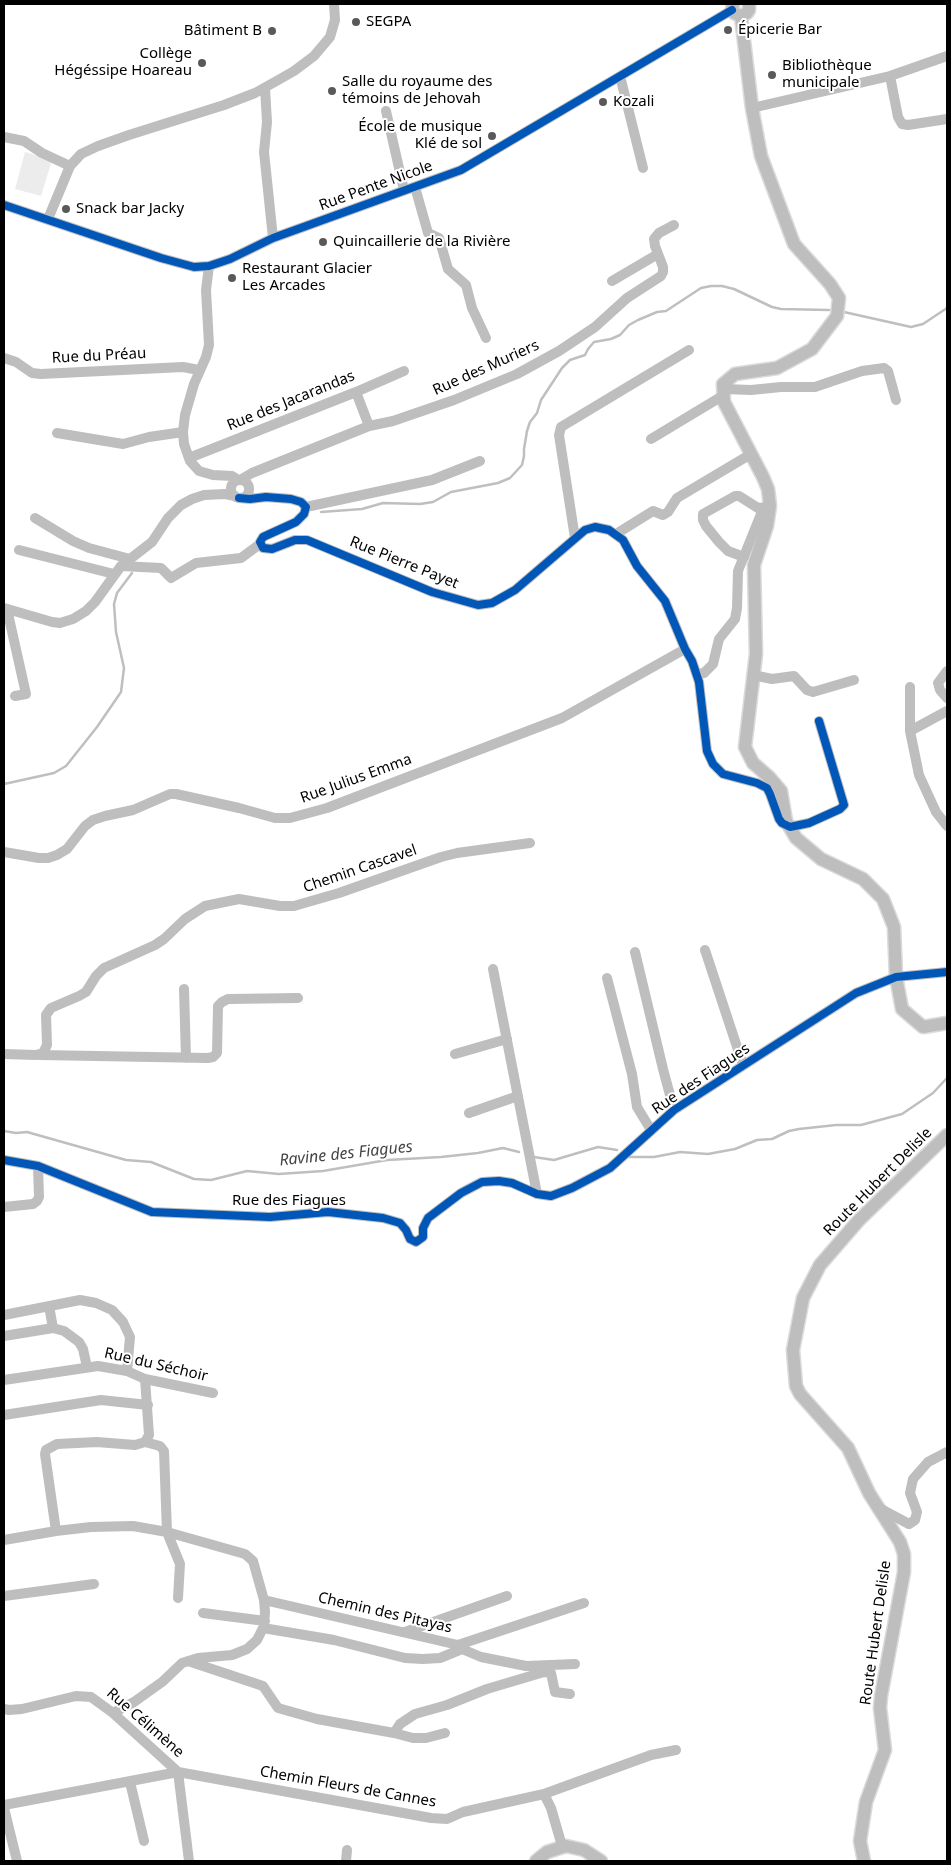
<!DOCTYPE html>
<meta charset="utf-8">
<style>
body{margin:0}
#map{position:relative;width:951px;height:1865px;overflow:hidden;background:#fff;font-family:"Noto Sans",sans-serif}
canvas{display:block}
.frame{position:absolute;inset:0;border:5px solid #000;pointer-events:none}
</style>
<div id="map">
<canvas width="951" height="1865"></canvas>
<div class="frame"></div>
</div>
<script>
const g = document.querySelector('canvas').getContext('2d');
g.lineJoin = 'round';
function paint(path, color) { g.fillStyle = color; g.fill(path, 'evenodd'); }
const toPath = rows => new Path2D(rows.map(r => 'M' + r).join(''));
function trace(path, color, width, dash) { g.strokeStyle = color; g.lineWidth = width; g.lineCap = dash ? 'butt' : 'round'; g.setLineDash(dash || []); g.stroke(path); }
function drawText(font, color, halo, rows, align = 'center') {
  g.font = font + ' "Noto Sans",sans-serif'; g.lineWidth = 4; g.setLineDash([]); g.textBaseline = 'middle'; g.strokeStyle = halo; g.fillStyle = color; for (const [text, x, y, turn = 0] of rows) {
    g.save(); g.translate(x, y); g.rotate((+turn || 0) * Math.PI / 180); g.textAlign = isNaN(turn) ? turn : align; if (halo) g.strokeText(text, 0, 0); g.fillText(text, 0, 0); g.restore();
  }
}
const green = toPath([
 [25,152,52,160,41,196,15,189]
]);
const stream = toPath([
 [844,312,911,327,923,324,947,308],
 [321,512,362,509,383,503,420,504,433,502,451,492,498,483,510,478,522,465,524,456,524,449,527,431,530,422,537,413,541,400,562,368,570,360,585,355,588,349,594,342,611,339,620,335,629,325,638,320,657,312,666,311,701,288,711,286,722,286,734,289,772,307,781,309,829,310],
 [4,784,54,773,66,766,97,727,121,692,124,668,116,632,114,604,117,593,132,573],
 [4,1131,16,1133,27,1132,126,1160,151,1162,194,1179,211,1180,247,1171,279,1174,323,1171,387,1160,441,1157,478,1153,503,1148,519,1152],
 [534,1157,554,1160,598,1147,617,1150],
 [629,1157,654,1157,680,1152,708,1154,735,1149,757,1140,772,1139,789,1131,799,1129,836,1125,861,1125,902,1114,933,1093,947,1078]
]);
const minor = toPath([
 [620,76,643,168],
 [890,76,898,117,902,124,908,125,947,119],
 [265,88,267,122,264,152,273,238],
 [752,108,890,76,947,56],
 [386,111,404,190],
 [4,137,24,141,42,153,70,166],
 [415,187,428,233,439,238,448,269,466,285,472,308,486,338],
 [4,205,161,258,194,267,209,266,230,259,273,238,461,170,732,10],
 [48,219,70,166,81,154,98,146,129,135,224,105,255,93,280,79,294,71,314,56,330,37,335,20,334,4],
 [209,266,206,290,209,345,206,357,194,384,185,415,183,432,184,444,190,461,199,471,213,475,232,476,238,480],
 [612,281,658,254],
 [4,358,16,362,32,373,41,374,183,367,199,370],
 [724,389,751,390,781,387,815,387,862,371,884,368,888,371,896,400],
 [356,392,369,426],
 [57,433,123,444,149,437,183,432],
 [651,439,724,395],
 [189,458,356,392,404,371],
 [240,480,252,473,369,426,393,421,454,400,517,374,559,351,595,327,627,298,661,276,663,272,663,267,655,246,654,239,659,233,674,225],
 '231 489a9 9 0 1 1 18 0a9 9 0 1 1-18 0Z',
 [239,498,250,499,266,497,291,499,301,502,306,507,304,514,296,522,263,537,260,542,263,548,272,549,295,540,307,540,432,592,478,605,492,603,515,590,585,530,595,527,609,530,623,540,637,566,665,601,685,649,692,661,699,682,707,751,713,764,723,774,757,783,767,788,770,794,779,819,782,823,790,827,809,823,840,809,844,805,819,721],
 [306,507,432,480,480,461],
 [35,518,73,541,89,548,130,559],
 [616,534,653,511,663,515,668,512,677,498,751,454],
 [575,538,559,435,561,427,689,350],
 [19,550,114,574],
 [744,557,728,551,719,542,706,526,703,520,703,514,735,496,739,496,758,508,769,507],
 [121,566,161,568,171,578,196,563,241,558,260,544],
 [4,608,52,622,60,623,73,619,86,611,95,602,121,566,152,542,168,518,181,505,192,499,204,495,225,494,235,496],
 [8,610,9,618,26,694,15,696],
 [947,671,938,683,940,690,947,698],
 [697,674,704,673,713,664,719,639,735,619,737,608,738,571,763,509],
 [753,675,772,679,794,676,807,690,813,692,854,680],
 [910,687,910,731,919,775,936,812,947,826],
 [910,731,947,711],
 [4,852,39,858,48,858,57,855,67,849,85,826,93,820,105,816,133,810,170,794,176,794,239,808,275,818,290,818,327,808,562,718,685,649],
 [705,950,743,1065],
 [635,952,663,1069,674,1110],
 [493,969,537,1194],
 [607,978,632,1074,637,1107,651,1130],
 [184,989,186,1058],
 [4,1054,36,1055,43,1053,47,1045,46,1015,51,1008,79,996,86,992,96,976,104,968,155,945,164,939,185,919,205,906,239,899,280,906,294,906,339,893,441,857,457,853,530,843],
 [455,1054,507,1039],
 [40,1055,208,1058,213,1057,217,1053,218,1006,222,1002,228,999,298,998],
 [469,1113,518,1096],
 [4,1160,38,1166,152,1212,270,1217,328,1212,383,1218,400,1223,406,1230,410,1239,416,1242,423,1237,423,1228,428,1218,461,1193,482,1182,499,1181,512,1183,537,1194,551,1196,572,1188,610,1168,674,1110,856,993,896,977,947,972],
 [4,1207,33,1204,37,1201,39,1197,38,1166],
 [49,1306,53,1328],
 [4,1315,80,1300,96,1303,112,1310,123,1322,130,1337,127,1371],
 [4,1336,53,1328,64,1331,79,1342,83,1349,87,1367],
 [4,1380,98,1366,127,1371,145,1379,213,1393],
 [4,1415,101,1400,148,1405],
 [145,1442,160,1446,164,1451,167,1532,180,1564,178,1598],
 [879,1508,909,1524,915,1520,917,1512,910,1493,913,1479,928,1462,947,1452],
 [56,1531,45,1454,46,1450,57,1444,97,1442,135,1445,145,1442,149,1435,145,1379],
 [4,1540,56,1531,91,1527,133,1526,167,1532,245,1554,253,1561,264,1600,265,1612,264,1626,257,1640,247,1649,232,1655,198,1658,182,1663,162,1682,134,1702,113,1713],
 [4,1596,94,1584],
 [264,1600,458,1645,584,1603],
 [203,1613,265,1621],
 [263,1628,334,1640,405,1658,423,1659,440,1658,462,1649],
 [405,1632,507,1596],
 [458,1646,462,1649,481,1657,526,1666,575,1664],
 [188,1661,263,1686,278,1708,317,1719,394,1733,413,1738,426,1738,445,1733],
 [4,1709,9,1710,22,1709,76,1696,91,1697,113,1713,178,1772],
 [394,1733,400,1724,415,1714,447,1705,487,1689,544,1672,551,1673,555,1692,570,1694],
 [178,1772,189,1861],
 [130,1782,144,1841],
 [544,1794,651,1755,676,1750],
 [4,1805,178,1772,431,1818,447,1819,463,1812,544,1794,551,1808,562,1846],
 [4,1808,17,1861],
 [346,1861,347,1850]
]);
const major = toPath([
 [733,4,732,10,734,13,741,16,747,13,749,10,749,4],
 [741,16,752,108,761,156,794,244,830,284,839,298,837,316,812,349,777,368,735,374,723,384,724,402,763,477,768,489,770,506,767,526,754,565,756,654,745,747,753,763,769,777,781,791,786,821,796,838,821,859,863,879,883,899,894,927,896,977,902,1009,923,1027,947,1023],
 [536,1861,547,1852,566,1846,584,1850,601,1861],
 [864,1861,860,1841,866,1802,885,1750,880,1708,881,1696,904,1572,904,1554,900,1542,869,1493,848,1448,800,1394,796,1386,793,1350,803,1298,820,1265,859,1220,947,1135]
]);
const cycleway = toPath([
 [4,205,161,258,194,267,209,266,230,259,273,238,461,170,732,10],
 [239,498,250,499,266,497,291,499,301,502,306,507,304,514,296,522,263,537,260,542,263,548,272,549,295,540,307,540,432,592,478,605,492,603,515,590,585,530,595,527,609,530,623,540,637,566,665,601,685,649,692,661,699,682,707,751,713,764,723,774,757,783,767,788,770,794,779,819,782,823,790,827,809,823,840,809,844,805,819,721],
 [4,1160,38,1166,152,1212,270,1217,328,1212,383,1218,400,1223,406,1230,410,1239,416,1242,423,1237,423,1228,428,1218,461,1193,482,1182,499,1181,512,1183,537,1194,551,1196,572,1188,610,1168,674,1110,856,993,896,977,947,972]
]);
const markers = [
 [356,22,5,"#595959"],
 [728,30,5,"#595959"],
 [272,31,5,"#595959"],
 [202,63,5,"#595959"],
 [772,75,5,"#595959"],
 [332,91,5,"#595959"],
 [603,102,5,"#595959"],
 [492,136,5,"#595959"],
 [66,209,5,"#595959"],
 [323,242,5,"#595959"],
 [232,278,5,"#595959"]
];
const poiNames = [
 ["SEGPA",366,22],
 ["Épicerie Bar",738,30],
 ["Bâtiment B",262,31,"right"],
 ["Collège",192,54,"right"],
 ["Hégéssipe Hoareau",192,71,"right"],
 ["Bibliothèque",782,66],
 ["municipale",782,83],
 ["Salle du royaume des",342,82],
 ["témoins de Jehovah",342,99],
 ["Kozali",613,102],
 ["École de musique",482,127,"right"],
 ["Klé de sol",482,144,"right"],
 ["Snack bar Jacky",76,209],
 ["Quincaillerie de la Rivière",333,242],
 ["Restaurant Glacier",242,269],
 ["Les Arcades",242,286]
];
const streetNames = [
 ["Rue Pente Nicole",376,186,-20],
 ["Rue du Préau",99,356,-3],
 ["Rue des Muriers",486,368,-24],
 ["Rue des Jacarandas",291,401,-22],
 ["Rue Pierre Payet",404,563,22],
 ["Rue Julius Emma",356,779,-20],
 ["Chemin Cascavel",360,869,-19],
 ["Rue des Fiagues",701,1079,-34],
 ["Route Hubert Delisle",878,1182,-45],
 ["Rue des Fiagues",289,1201],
 ["Rue du Séchoir",156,1365,13],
 ["Chemin des Pitayas",385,1613,13],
 ["Route Hubert Delisle",876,1633,-82],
 ["Rue Célimène",145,1723,41],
 ["Chemin Fleurs de Cannes",348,1787,10]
];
const waterNames = [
 ["Ravine des Fiagues",346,1154,-6]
];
paint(green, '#ececec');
trace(stream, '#bfbfbf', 2.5);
trace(major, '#dbdbdb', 15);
trace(minor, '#bebebe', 10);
trace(major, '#bebebe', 12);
trace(cycleway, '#0057b8', 8);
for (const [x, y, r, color] of markers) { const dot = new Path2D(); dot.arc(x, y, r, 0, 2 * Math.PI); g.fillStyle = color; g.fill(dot); trace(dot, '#fff', 2); }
drawText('15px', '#000', '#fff', poiNames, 'left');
drawText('15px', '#000', '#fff', streetNames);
drawText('italic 16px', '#444', '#fff', waterNames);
</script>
